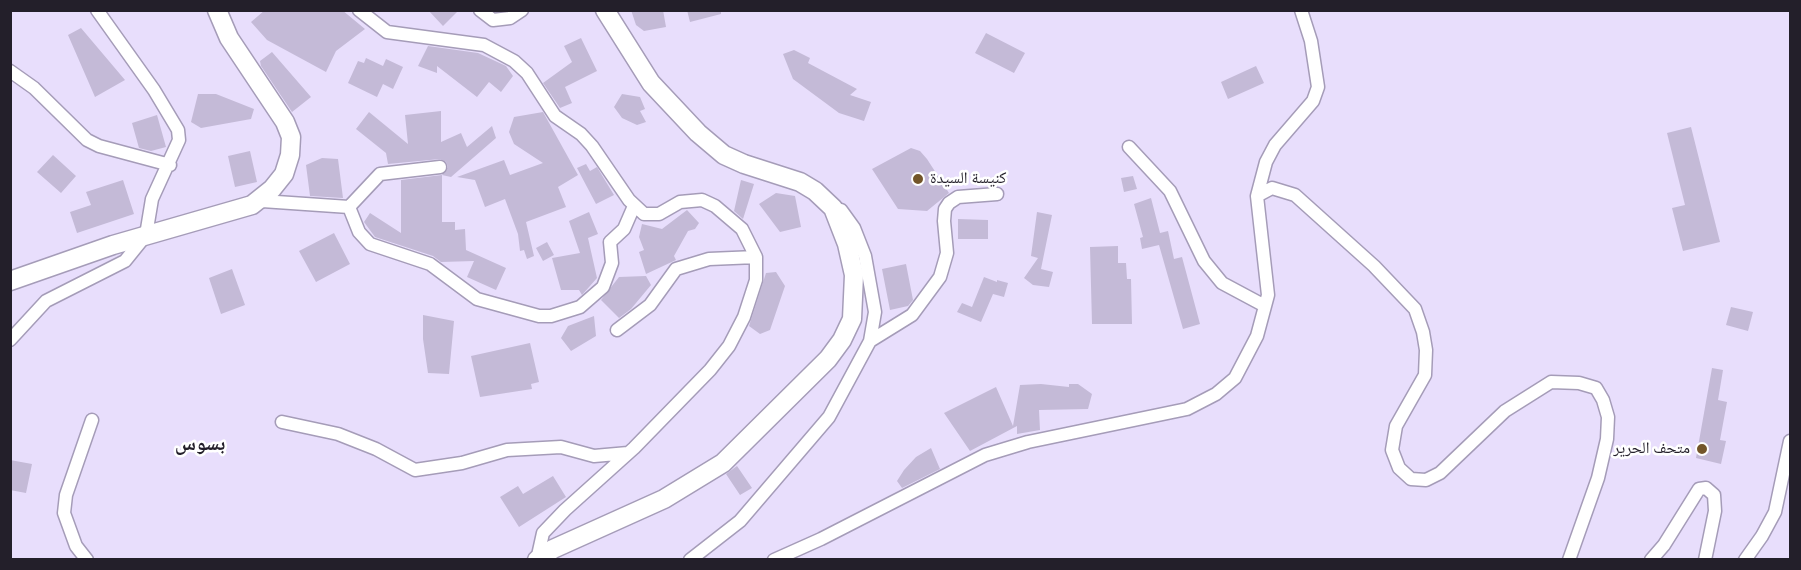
<!DOCTYPE html>
<meta charset="utf-8">
<style>
body{margin:0}
#map{position:relative;width:1801px;height:570px;overflow:hidden;background:#e8defc;font-family:"Fira Sans Condensed",sans-serif}
canvas{display:block}
.frame{position:absolute;inset:0;border:12px solid #231f2a;pointer-events:none}
</style>
<div id="map">
<canvas width="1801" height="570"></canvas>
<div class="frame"></div>
</div>
<script>
const g = document.querySelector('canvas').getContext('2d');
g.lineJoin = 'round';
function paint(path, color) { g.fillStyle = color; g.fill(path, 'evenodd'); }
const toPath = rows => new Path2D(rows.map(r => 'M' + r).join(''));
function trace(path, color, width, dash) { g.strokeStyle = color; g.lineWidth = width; g.lineCap = dash ? 'butt' : 'round'; g.setLineDash(dash || []); g.stroke(path); }
function drawText(font, color, halo, rows, align = 'center') {
  g.font = font + ' "Fira Sans Condensed","Noto Naskh Arabic",sans-serif'; g.lineWidth = 5; g.setLineDash([]); g.textBaseline = 'middle'; g.strokeStyle = halo; g.fillStyle = color; for (const [text, x, y, turn = 0] of rows) {
    g.save(); g.translate(x, y); g.rotate((+turn || 0) * Math.PI / 180); g.textAlign = isNaN(turn) ? turn : align; if (halo) g.strokeText(text, 0, 0); g.fillText(text, 0, 0); g.restore();
  }
}
const building = toPath([
 [265,10,342,10,365,29,336,51,326,72,267,40,251,22],
 [428,10,459,10,443,26],
 [631,10,663,10,666,27,644,31,636,25],
 [687,10,721,10,721,14,690,22],
 [81,28,125,80,95,97,68,35],
 [986,33,1025,53,1014,73,975,53],
 [581,38,597,71,565,87,572,103,560,108,543,83,572,62,564,46],
 [428,46,478,53,506,66,513,76,501,92,489,82,477,97,437,66,437,73,418,66],
 [794,50,810,58,808,63,857,89,850,95,871,102,864,121,839,113,793,79,783,54],
 [272,52,311,97,292,112,261,66,260,61],
 [366,58,383,66,386,59,403,67,393,89,383,84,377,97,348,83,358,61,364,63],
 [1256,66,1264,83,1228,99,1221,82],
 [198,94,216,94,254,109,251,119,201,128,191,122],
 [622,94,640,97,645,109,640,111,646,122,637,125,622,118,614,107],
 [441,111,441,142,461,133,467,147,492,126,496,138,451,177,442,175,442,222,455,222,455,230,465,229,466,250,506,268,496,290,467,277,474,261,441,262,433,256,375,237,364,222,370,213,401,233,401,180,442,175,448,167,446,162,440,159,388,164,386,153,356,129,369,112,408,144,405,115],
 [543,112,578,175,558,187,566,207,526,222,534,256,527,259,524,250,520,251,518,234,505,199,485,207,475,180,457,177,504,160,510,175,543,163,514,144,509,132,514,117],
 [157,115,166,147,151,151,139,148,132,123],
 [1691,127,1720,242,1683,251,1672,208,1685,205,1667,133],
 [911,148,920,151,927,159,949,193,927,211,898,209,872,169],
 [250,151,257,182,235,187,228,156],
 [53,155,76,176,61,193,37,172],
 [322,158,338,159,343,198,310,196,306,165],
 [586,164,590,171,597,167,614,195,596,204,577,168],
 [1133,176,1137,189,1124,192,1121,178],
 [123,180,134,214,77,233,70,212,91,205,86,192],
 [741,180,754,184,743,219,734,211],
 [776,193,795,196,801,227,780,232,759,204],
 [1151,198,1160,233,1168,231,1174,259,1182,257,1200,324,1183,329,1159,245,1142,249,1140,238,1143,237,1134,204],
 [687,210,699,223,695,229,688,231,674,256,676,260,646,274,639,252,644,250,639,237,642,224,662,229],
 [589,212,598,234,588,238,597,278,582,295,579,290,561,290,552,258,580,253,569,221],
 [1037,212,1052,215,1041,269,1053,272,1049,287,1033,285,1024,278,1038,258,1031,256],
 [958,219,988,220,988,239,958,239],
 [334,233,350,264,316,282,299,251],
 [547,242,554,255,543,261,536,248],
 [1118,246,1118,263,1126,263,1127,279,1131,279,1132,324,1092,324,1090,247],
 [906,264,913,300,908,306,890,310,882,269],
 [232,269,245,305,221,314,209,278],
 [776,272,785,286,770,330,760,334,749,326,766,273],
 [646,276,651,285,631,309,619,318,601,300,619,277],
 [984,277,997,282,997,280,1008,283,1004,297,993,294,981,322,957,312,962,303,972,307],
 [1731,307,1753,312,1748,331,1726,325],
 [423,315,454,321,449,374,428,373,423,339],
 [594,316,596,336,571,351,561,338,568,326],
 [530,343,539,382,531,384,532,389,480,397,471,356],
 [1712,368,1723,370,1718,400,1727,402,1720,440,1726,441,1721,464,1696,458],
 [1041,384,1069,387,1069,384,1078,384,1092,394,1088,409,1039,410,1040,430,1017,434,1017,426,970,451,944,413,996,387,1013,426,1020,385],
 [931,448,940,469,902,488,897,481,904,470,916,457],
 [10,460,32,464,26,493,10,490],
 [737,466,752,488,740,495,726,474],
 [553,476,566,497,519,527,500,497,518,486,523,494]
]);
const street = toPath([
 [359,10,387,32,484,45,514,61,527,73,555,116,581,134,592,146,629,200,644,214,659,214,680,202,702,200,715,206,742,229,756,257,709,259,676,269,650,305,617,330],
 [480,10,493,20,510,18,522,10],
 [10,71,34,88,87,140,99,146,170,165],
 [1129,147,1170,191,1204,261,1222,283,1265,306],
 [1257,196,1272,188,1295,195,1374,266,1415,309,1423,332,1426,350,1425,375,1396,426,1392,450,1399,468,1411,479,1426,480,1440,473,1505,411,1551,382,1579,383,1596,388,1603,400,1608,417,1607,439,1598,478,1569,560],
 [256,203,262,201,349,207,359,232,370,244,430,264,477,299,539,316,551,316,580,307,603,287,612,263,610,242,624,229,634,206],
 [349,207,380,174,440,167],
 [10,340,46,301,125,261,146,235,152,199,179,140,178,130,154,90,97,10],
 [870,341,912,315,940,277,947,253,944,221,945,209,949,203,958,197,997,194],
 [282,422,338,434,376,449,415,470,462,463,507,450,561,447,594,456,628,453],
 [87,560,76,546,64,513,66,495,92,420],
 [537,560,543,533,565,510,634,448,710,370,729,346,744,317,756,280,756,257],
 [690,560,740,521,829,417,870,341,875,312,865,256,854,228,841,210,833,208],
 [774,560,821,539,985,455,1028,442,1187,409,1216,394,1235,378,1257,336,1268,295,1257,196,1266,162,1275,145,1313,101,1318,87,1311,41,1301,10],
 [1651,560,1664,545,1699,489,1706,488,1714,495,1715,511,1705,560],
 [1745,560,1762,536,1775,512,1790,441]
]);
const secondary = toPath([
 [10,281,113,245,252,205,272,189,284,174,290,155,291,137,285,122,229,38,217,10],
 [537,560,553,549,664,499,723,463,828,359,842,340,852,319,854,275,847,244,833,208,815,191,800,182,744,164,724,155,698,133,651,83,605,10]
]);
const markers = [
 [918,179,6,"#735529"],
 [1702,449,6,"#735529"]
];
const poiNames = [
 ["كنيسة السيدة",930,179],
 ["متحف الحرير",1690,449,"right"]
];
const quarterNames = [
 ["بسوس",200,444]
];
paint(building, '#c4bad7');
trace(street, '#a59cb8', 15);
trace(secondary, '#a59cb8', 21);
trace(street, '#fff', 12);
trace(secondary, '#fff', 18);
for (const [x, y, r, color] of markers) { const dot = new Path2D(); dot.arc(x, y, r, 0, 2 * Math.PI); g.fillStyle = color; g.fill(dot); trace(dot, '#fff', 2); }
drawText('16px', '#231f2a', '#fff', poiNames, 'left');
drawText('bold 20px', '#231f2a', '#fff', quarterNames);
</script>
